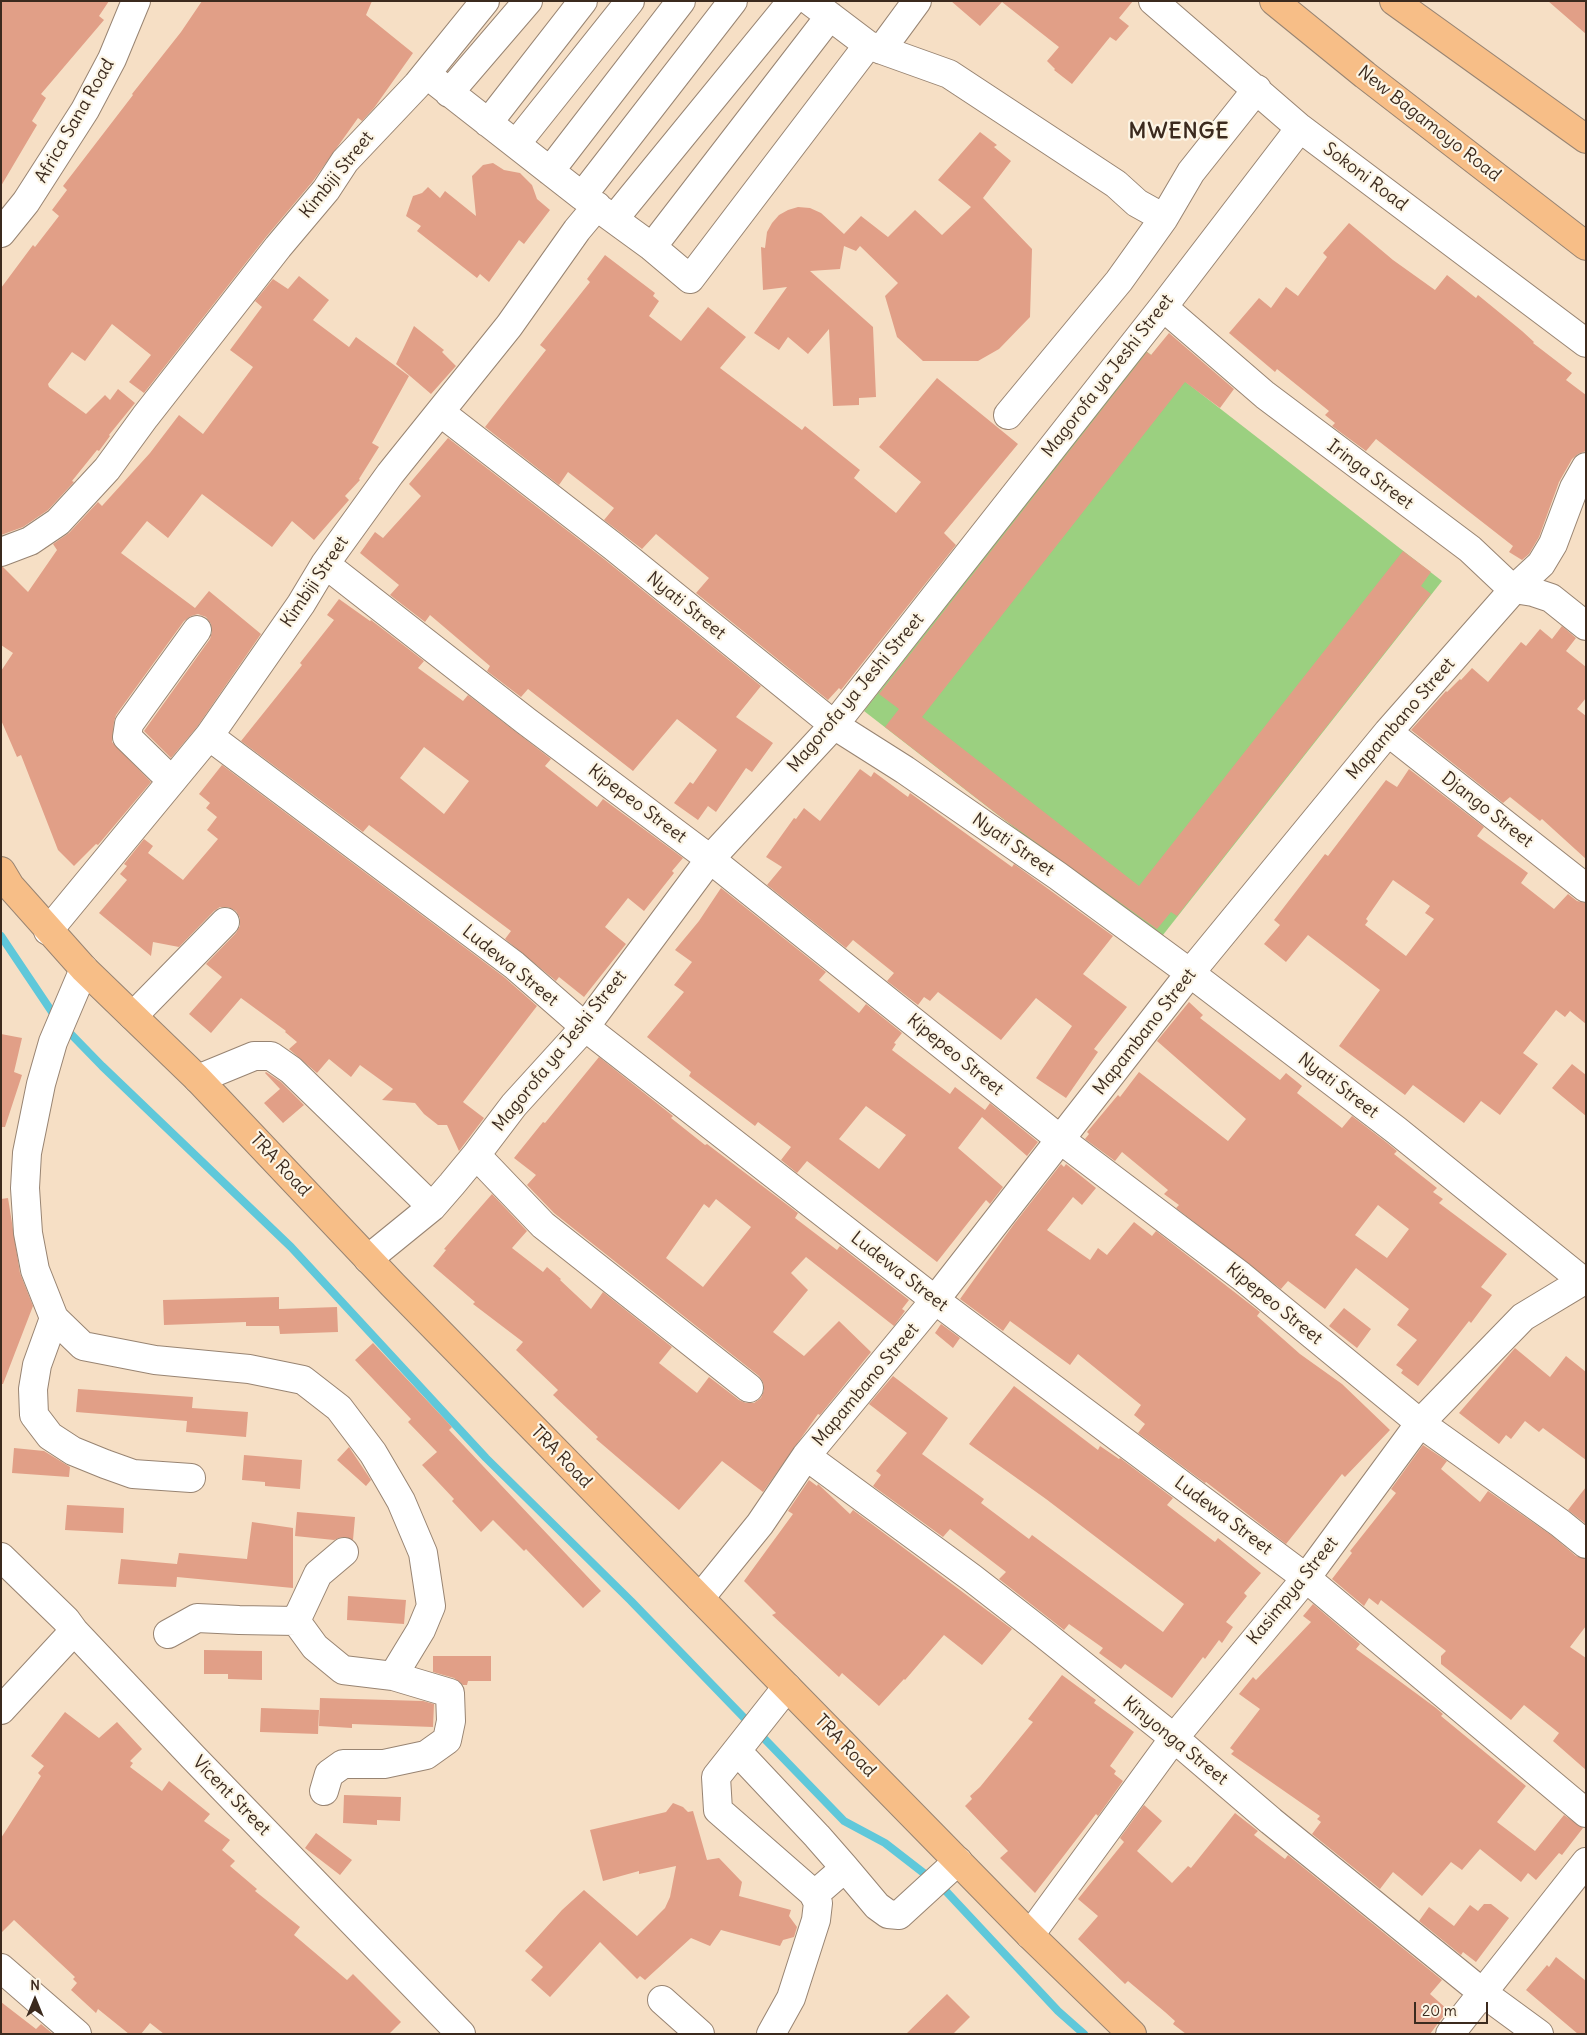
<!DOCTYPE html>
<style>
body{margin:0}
#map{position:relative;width:1587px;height:2035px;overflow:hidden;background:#f6dfc5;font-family:Delius,sans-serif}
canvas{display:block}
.frame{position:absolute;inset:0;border:2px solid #3b2a1e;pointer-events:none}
.north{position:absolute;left:10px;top:1975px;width:50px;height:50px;-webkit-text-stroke:4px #fcf5e5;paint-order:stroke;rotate:0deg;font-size:14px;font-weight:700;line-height:20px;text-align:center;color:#3b2a1e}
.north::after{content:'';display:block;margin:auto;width:18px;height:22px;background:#3b2a1e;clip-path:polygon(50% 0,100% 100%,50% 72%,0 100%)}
.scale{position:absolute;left:1414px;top:2002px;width:74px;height:22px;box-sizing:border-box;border:2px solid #3b2a1e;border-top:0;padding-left:6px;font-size:15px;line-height:18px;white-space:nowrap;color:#3b2a1e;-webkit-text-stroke:4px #fcf5e5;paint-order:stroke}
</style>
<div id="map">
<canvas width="1587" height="2035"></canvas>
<div class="frame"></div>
<div class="north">N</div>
<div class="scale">20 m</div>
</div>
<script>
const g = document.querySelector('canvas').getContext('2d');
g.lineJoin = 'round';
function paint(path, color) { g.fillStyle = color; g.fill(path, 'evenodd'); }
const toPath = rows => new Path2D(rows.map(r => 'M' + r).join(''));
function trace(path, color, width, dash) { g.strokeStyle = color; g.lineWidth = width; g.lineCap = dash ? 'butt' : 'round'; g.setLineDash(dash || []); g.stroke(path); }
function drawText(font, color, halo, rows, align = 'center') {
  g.font = font + ' Delius,sans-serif'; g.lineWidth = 4.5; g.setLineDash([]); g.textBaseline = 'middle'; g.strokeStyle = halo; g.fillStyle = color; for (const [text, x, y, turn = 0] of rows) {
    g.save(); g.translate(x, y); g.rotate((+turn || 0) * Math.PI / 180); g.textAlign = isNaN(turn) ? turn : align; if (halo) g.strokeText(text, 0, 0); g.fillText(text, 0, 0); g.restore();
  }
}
const green = toPath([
 [1146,351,1442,581,1159,940,864,711]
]);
const stream = toPath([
 [1,936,56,1018],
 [65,1028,102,1066,291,1247,486,1458,631,1601,844,1821,885,1843,943,1888,1058,2011,1084,2034]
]);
const building = toPath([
 [1,1,109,1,99,16,104,20,41,94,46,98,32,121,37,125,1,186],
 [202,1,372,1,366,15,413,53,374,108,362,121,358,118,313,181,266,237,144,393,129,382,151,355,112,324,85,361,72,352,48,384,49,387,86,414,105,395,110,400,118,389,135,403,109,435,110,436,99,451,97,450,72,481,74,482,48,510,23,527,1,535,1,288,33,245,35,247,59,216,52,210,67,190,63,186,133,95,132,94,181,32],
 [951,1,1133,1,1119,18,1129,26,1116,41,1110,37,1072,84,1054,70,1055,69,1047,61,1059,47,1002,2,980,26],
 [1548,1,1586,1,1586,34],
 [980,132,997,145,994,147,1011,161,983,198,1032,249,1030,317,999,349,978,361,923,361,897,337,885,296,898,283,860,246,856,251,844,246,840,269,810,271,873,327,876,397,859,398,859,405,833,406,829,329,808,354,788,337,779,350,754,333,787,287,763,290,761,247,765,248,767,232,772,223,779,215,788,210,798,207,810,208,821,213,844,234,861,216,888,237,915,210,942,235,971,207,938,180],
 [493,163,504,170,520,173,532,185,537,199,550,210,524,244,519,240,489,282,480,274,477,278,417,231,421,226,406,216,413,196,422,193,428,187,440,198,445,191,476,216,472,176,483,165],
 [1349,223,1393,260,1435,290,1447,275,1476,298,1478,295,1522,331,1534,342,1533,343,1572,373,1566,380,1586,395,1586,451,1578,454,1572,459,1559,482,1539,537,1529,554,1522,560,1509,552,1513,546,1376,439,1366,451,1332,426,1335,423,1325,415,1329,411,1277,369,1275,372,1229,333,1259,298,1271,308,1286,287,1298,296,1327,257,1323,253],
 [605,255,655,293,653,296,659,301,649,316,681,341,708,307,746,337,720,368,802,430,805,426,860,470,854,478,896,513,921,482,879,447,937,378,1018,444,944,533,956,545,841,690,839,688,828,700,696,593,709,578,656,534,642,549,604,520,614,508,568,472,559,485,485,427,546,350,540,345,590,282,587,279],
 [299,276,329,300,313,320,349,347,356,337,409,376,372,443,379,447,359,479,360,480,345,496,349,500,314,540,292,521,272,547,202,494,168,538,147,521,121,553,195,608,209,591,261,634,197,727,171,758,144,731,210,639,212,632,211,624,206,617,198,614,191,616,184,621,116,715,114,722,112,742,151,782,98,845,96,844,74,866,58,850,21,755,17,757,1,720,1,671,13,653,1,645,1,567,3,567,28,592,57,550,53,544,69,533,98,502,102,506,150,453,179,415,203,434,253,367,230,350,262,307,255,301,273,279,288,289],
 [414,326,444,350,442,352,456,366,431,394,396,364],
 [1169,333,1234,389,1220,408,1185,382,922,717,1139,886,1403,551,1431,572,1421,586,1431,594,1177,916,1171,912,1157,929,1002,818,885,727,899,709,879,694,1147,352,1151,355],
 [448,438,604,559,761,686,736,717,773,743,752,772,746,768,716,812,708,806,698,820,674,803,690,782,693,784,717,750,677,719,633,771,528,689,521,697,487,671,490,666,430,615,425,622,390,595,399,585,360,553,375,532,383,538,421,496,409,484],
 [339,599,370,621,371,620,424,661,418,668,463,701,468,695,551,759,545,766,597,807,603,799,683,858,672,871,674,873,644,911,628,898,605,927,626,944,584,997,559,977,556,981,505,939,511,931,369,825,363,832,241,741,302,665,300,663,334,620,327,615],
 [424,747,469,781,444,814,400,778],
 [1562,626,1576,638,1566,651,1586,667,1586,698,1577,709,1586,716,1586,859,1542,819,1540,821,1510,797,1503,803,1411,730,1446,691,1447,692,1460,679,1461,680,1472,668,1488,682,1521,642,1526,646,1540,629,1552,639],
 [222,765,504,977,537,1006,463,1102,484,1118,459,1151,447,1125,438,1125,424,1114,415,1103,382,1100,393,1089,360,1065,351,1077,329,1059,317,1073,289,1049,297,1042,285,1032,286,1031,241,998,211,1033,189,1014,222,977,206,964,236,933,240,926,240,918,236,911,228,907,220,907,214,911,179,947,153,942,151,956,99,913,127,880,120,874,127,866,124,864,144,839,153,846,148,853,183,880,218,839,207,830,217,817,206,808,210,803,199,794],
 [860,769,871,777,874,772,908,797,910,793,1012,867,1014,864,1113,936,1083,974,1127,1007,1094,1049,1098,1052,1066,1098,1036,1078,1072,1026,1036,998,1001,1040,938,992,930,1001,924,997,918,1005,887,981,894,973,853,940,846,948,767,885,782,867,766,857,794,818,796,819,804,808,820,821],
 [1409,769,1484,827,1477,836,1528,873,1521,883,1554,909,1568,894,1577,901,1586,903,1586,1024,1570,1011,1565,1017,1556,1010,1523,1053,1538,1064,1500,1115,1481,1101,1464,1123,1413,1085,1405,1095,1339,1046,1380,990,1308,935,1286,962,1264,944,1280,925,1274,920,1325,854,1328,856,1386,780,1397,787],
 [1393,880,1430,906,1425,913,1434,919,1406,956,1365,925,1368,921,1366,919],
 [721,888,826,972,819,980,859,1013,866,1004,902,1033,894,1043,896,1044,892,1050,950,1094,955,1087,985,1110,990,1103,1038,1142,1027,1156,982,1117,958,1148,1003,1187,990,1204,986,1200,937,1262,807,1161,797,1173,781,1160,791,1147,758,1122,755,1126,689,1076,691,1072,647,1037,684,992,674,985,692,962,675,950,699,921],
 [866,1106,906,1135,879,1169,839,1139],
 [1189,1002,1203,1015,1200,1018,1280,1080,1286,1073,1302,1086,1297,1093,1342,1128,1352,1116,1386,1142,1397,1151,1394,1154,1437,1188,1433,1192,1443,1199,1439,1203,1507,1254,1481,1287,1492,1295,1471,1323,1469,1321,1418,1386,1401,1373,1403,1370,1396,1365,1417,1340,1397,1325,1409,1309,1356,1268,1325,1309,1288,1281,1281,1289,1176,1208,1179,1205,1164,1194,1168,1190,1122,1152,1115,1161,1085,1139,1089,1134,1087,1132,1118,1095,1120,1097,1139,1072,1228,1141,1246,1119,1157,1041],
 [1378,1205,1409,1229,1387,1258,1355,1235],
 [1,1034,22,1038,14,1072,22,1075,5,1127,1,1127],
 [599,1057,673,1116,671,1118,705,1145,707,1144,798,1213,795,1218,837,1250,840,1246,909,1300,902,1309,905,1311,894,1326,806,1257,791,1273,808,1290,773,1332,804,1356,839,1321,871,1352,820,1415,818,1414,763,1492,722,1461,679,1510,596,1439,598,1437,553,1395,558,1390,516,1350,523,1342,473,1304,475,1302,433,1266,446,1250,444,1249,492,1194,527,1231,512,1248,543,1272,547,1267,561,1279,560,1280,591,1309,603,1292,672,1347,659,1363,697,1393,709,1377,739,1400,746,1403,754,1403,761,1398,764,1390,763,1382,759,1376,554,1213,527,1185,536,1175,514,1158,543,1122,545,1123],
 [716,1199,751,1227,703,1287,666,1258,704,1204,709,1208],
 [1572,1064,1586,1075,1586,1116,1552,1088],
 [266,1072,281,1082,304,1105,283,1123,264,1103,280,1089,265,1073],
 [1061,1164,1064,1167,1066,1164,1096,1188,1082,1205,1073,1197,1047,1230,1090,1260,1098,1248,1107,1255,1134,1222,1152,1236,1156,1231,1260,1312,1257,1316,1300,1354,1342,1384,1390,1430,1345,1477,1342,1474,1286,1544,1206,1482,1205,1483,1138,1433,1145,1424,1134,1415,1141,1405,1078,1354,1070,1365,1010,1321,1003,1331,960,1299,1014,1224],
 [8,1198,20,1273,33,1306,3,1384,1,1384,1,1199],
 [279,1297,279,1309,337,1307,338,1332,280,1334,279,1326,246,1326,246,1322,164,1325,163,1300],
 [1344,1308,1371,1329,1357,1348,1329,1326],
 [941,1324,960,1338,953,1348,935,1333],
 [373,1343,452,1427,449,1430,601,1591,583,1608,526,1549,524,1551,493,1520,481,1532,452,1501,454,1499,422,1465,437,1452,408,1422,411,1419,355,1360],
 [1515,1348,1550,1377,1566,1356,1586,1372,1586,1460,1543,1428,1539,1432,1525,1421,1511,1439,1506,1435,1499,1444,1459,1413],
 [893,1376,948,1418,922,1454,984,1499,981,1503,1029,1539,1032,1535,1163,1632,1184,1604,1046,1499,969,1444,1014,1386,1098,1450,1100,1446,1119,1459,1120,1458,1173,1498,1167,1505,1215,1542,1218,1538,1261,1573,1244,1593,1247,1596,1226,1622,1233,1627,1222,1643,1219,1640,1205,1659,1203,1657,1172,1698,1125,1664,1121,1669,1099,1653,1103,1648,1069,1624,1064,1630,999,1579,1006,1572,950,1529,943,1537,873,1486,881,1475,876,1471,907,1433,869,1404],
 [78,1389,193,1397,192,1408,248,1412,246,1437,186,1432,187,1421,76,1412],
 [1423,1445,1447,1461,1441,1469,1480,1502,1488,1491,1551,1535,1576,1556,1586,1559,1586,1626,1570,1647,1586,1658,1586,1770,1553,1741,1559,1733,1524,1705,1511,1720,1441,1664,1441,1656,1446,1651,1381,1600,1378,1605,1369,1598,1364,1606,1332,1579,1352,1553,1350,1551,1396,1493,1391,1489],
 [349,1447,371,1480,366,1486,337,1460],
 [14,1448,44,1451,70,1467,69,1477,12,1473],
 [244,1455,302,1460,300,1489,265,1486,265,1482,242,1480],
 [809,1480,817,1486,818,1484,850,1514,853,1510,1012,1629,982,1665,944,1635,905,1680,904,1679,879,1706,842,1673,839,1677,772,1615,776,1613,744,1581,793,1514,788,1511],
 [1586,1487,1586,1524,1568,1510],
 [67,1505,124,1508,123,1533,65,1530],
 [297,1512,355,1517,353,1540,342,1537,334,1540,295,1536],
 [252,1522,293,1528,293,1588,177,1577,176,1587,118,1584,121,1559,177,1564,179,1553,247,1559],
 [348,1596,406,1600,404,1624,347,1620],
 [1313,1604,1360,1644,1356,1649,1436,1708,1443,1714,1441,1716,1526,1786,1497,1822,1535,1851,1564,1815,1583,1828,1562,1855,1559,1853,1536,1880,1528,1873,1521,1882,1480,1849,1462,1870,1451,1862,1422,1896,1393,1872,1380,1889,1312,1834,1321,1822,1317,1819,1320,1816,1231,1754,1234,1751,1230,1748,1260,1709,1239,1694,1253,1677,1256,1680,1311,1622,1303,1616],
 [204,1650,262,1651,262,1680,228,1679,228,1674,204,1674],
 [433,1656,491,1656,491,1681,468,1681,467,1685,463,1685,454,1678,433,1672],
 [1062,1675,1096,1700,1094,1703,1134,1732,1110,1766,1116,1771,1114,1774,1123,1781,1098,1816,1096,1814,1035,1893,1000,1858,1008,1851,965,1806,972,1799,970,1796,980,1787,1033,1722,1028,1719],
 [320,1698,423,1701,434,1704,433,1727,352,1724,352,1728,319,1726],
 [261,1708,319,1710,318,1734,260,1732],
 [65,1712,99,1738,117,1722,142,1749,130,1761,133,1763,130,1767,162,1791,169,1781,210,1814,204,1821,230,1840,222,1850,235,1861,230,1866,257,1889,255,1891,300,1927,294,1935,347,1980,353,1974,401,2022,389,2034,164,2034,150,2023,141,2034,129,2034,98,2009,96,2013,71,1990,77,1983,73,1979,75,1977,14,1920,1,1933,1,1838,41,1776,38,1773,44,1766,31,1756],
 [344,1795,401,1797,400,1821,377,1820,377,1825,343,1823],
 [673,1803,683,1807,688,1812,693,1811,707,1860,719,1858,742,1882,739,1896,791,1910,789,1916,797,1927,794,1937,783,1940,780,1946,721,1930,710,1946,691,1938,645,1980,640,1976,637,1979,600,1942,550,1997,531,1980,543,1967,525,1951,562,1910,584,1890,637,1936,665,1908,670,1897,676,1866,639,1874,639,1871,603,1881,590,1830,666,1812],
 [1144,1805,1162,1821,1137,1851,1172,1883,1188,1866,1191,1868,1235,1813,1258,1831,1254,1835,1285,1859,1288,1855,1442,1980,1430,1994,1448,2010,1430,2034,1186,2034,1173,2024,1175,2021,1165,2012,1128,1981,1125,1984,1078,1939,1098,1916,1078,1899,1124,1842,1120,1838],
 [316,1833,352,1860,340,1875,305,1848],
 [1484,1904,1491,1904,1509,1918,1476,1962,1463,1952,1461,1955,1419,1921,1429,1907,1454,1926,1470,1905,1478,1911],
 [1556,1957,1586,1981,1586,2034,1578,2034,1526,1990,1547,1965,1549,1967],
 [947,1994,970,2017,953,2034,906,2034],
 [1,2002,36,2029,41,2024,53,2034,1,2034]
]);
const minor = toPath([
 [810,1,868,45,949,74,1116,184,1137,203,1164,218,1191,172,1257,89],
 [1153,1,1300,128,1586,343],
 [881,50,917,1],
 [426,74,582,196,652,247,690,279,868,45],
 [449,93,528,1],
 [488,123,583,1],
 [516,144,630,1],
 [550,171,681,1],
 [582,196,733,1],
 [614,219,792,1],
 [1,233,26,202,85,110,112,59,136,1],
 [652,247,830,16],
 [1163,307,1265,395,1470,549,1506,583,1514,589,1533,592,1551,598,1586,626],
 [440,412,614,547,834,725,905,770,1058,876,1190,973,1396,1130,1583,1281],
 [1008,415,1119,281,1164,218],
 [1,552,30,541,58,522,107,469,145,417,278,247,326,190,345,161,417,85,485,1],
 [325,564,526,721,710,859,1061,1140,1241,1276,1420,1423,1560,1523,1586,1544],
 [1388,732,1586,888],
 [209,736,514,965,585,1027,935,1300,1306,1578,1586,1813],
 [172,781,127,737,129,724,197,630],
 [48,931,209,736,301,604,325,564,390,474,509,326,577,230,597,206],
 [84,969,53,1042,41,1084,27,1153,25,1188,28,1233,35,1270,54,1318,37,1365,33,1389,34,1415,50,1436,73,1451,105,1464,133,1474,191,1478],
 [133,1016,225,922],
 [198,1079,254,1056,271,1056,291,1070,432,1207],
 [476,1155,543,1225,749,1388],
 [368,1259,432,1207,452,1184,476,1155,514,1105,585,1027,710,859,834,725,1163,307,1300,128],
 [54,1318,83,1346,155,1360,249,1369,303,1380,339,1408,373,1453,390,1482,401,1501,423,1553,431,1606,421,1630,393,1676],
 [806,1456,972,1578,1040,1631,1174,1738,1271,1821,1483,1993,1539,2034],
 [1,1557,66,1620,74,1631,193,1757,461,2034],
 [700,1598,760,1524,806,1456,935,1300,1190,973,1388,732,1514,589,1541,564,1553,544,1574,488,1586,467],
 [296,1621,315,1647,343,1670,393,1676,450,1693,451,1721,447,1740,426,1755,384,1764,343,1764,329,1774,324,1791],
 [168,1634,197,1618,239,1620,296,1621,318,1574,344,1552],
 [1,1710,74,1631],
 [737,1751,817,1836,845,1868,814,1895],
 [845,1868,877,1906,888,1914,899,1915,958,1861],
 [1030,1935,1174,1738,1306,1578,1420,1423,1523,1317,1586,1279],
 [1,1968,77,2034],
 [662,2000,700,2034],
 [771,2034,791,1998,816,1920,818,1903,813,1893,718,1810,716,1777,787,1687],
 [1450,2034,1586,1862]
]);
const major = toPath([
 [1,871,10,886,84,969,198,1079,393,1285,1030,1935,1132,2034]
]);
const highway = toPath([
 [1274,1,1365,75,1586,246],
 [1394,1,1586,139]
]);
const streetNames = [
 ["Africa Sana Road",75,121,-60],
 ["New Bagamoyo Road",1429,124,38],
 ["Kimbiji Street",337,175,-51],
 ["Sokoni Road",1365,177,37],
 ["Magorofa ya Jeshi Street",1108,376,-52],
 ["Iringa Street",1370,475,37],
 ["Kimbiji Street",315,582,-56],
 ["Nyati Street",686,606,39],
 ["Magorofa ya Jeshi Street",856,693,-50],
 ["Mapambano Street",1401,719,-49],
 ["Kipepeo Street",637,804,37],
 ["Django Street",1487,810,38],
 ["Nyati Street",1013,845,35],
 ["Ludewa Street",510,966,39],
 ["Mapambano Street",1145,1032,-52],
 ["Magorofa ya Jeshi Street",560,1051,-51],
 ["Kipepeo Street",955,1055,39],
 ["Nyati Street",1338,1086,37],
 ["TRA Road",280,1165,47],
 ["Ludewa Street",899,1272,38],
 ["Kipepeo Street",1274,1304,39],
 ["Mapambano Street",866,1385,-50],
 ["TRA Road",561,1457,46],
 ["Ludewa Street",1223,1516,37],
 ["Kasimpya Street",1293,1591,-51],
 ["Kinyonga Street",1175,1741,39],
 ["TRA Road",845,1746,46],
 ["Vicent Street",231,1796,46]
];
const districtNames = [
 ["MWENGE",1179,132]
];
paint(green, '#9bd080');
trace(stream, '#5fc8da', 8);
paint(building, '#e19f87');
trace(minor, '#988472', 30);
trace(major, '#988472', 30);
trace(highway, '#988472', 30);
trace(minor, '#fff', 28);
trace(major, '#f7be87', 28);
trace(highway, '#f7be87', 28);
drawText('18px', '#3b2a1e', '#fcf5e5', streetNames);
g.letterSpacing = '1px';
drawText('bold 22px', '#3b2a1e', '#fcf5e5', districtNames);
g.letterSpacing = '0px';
</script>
